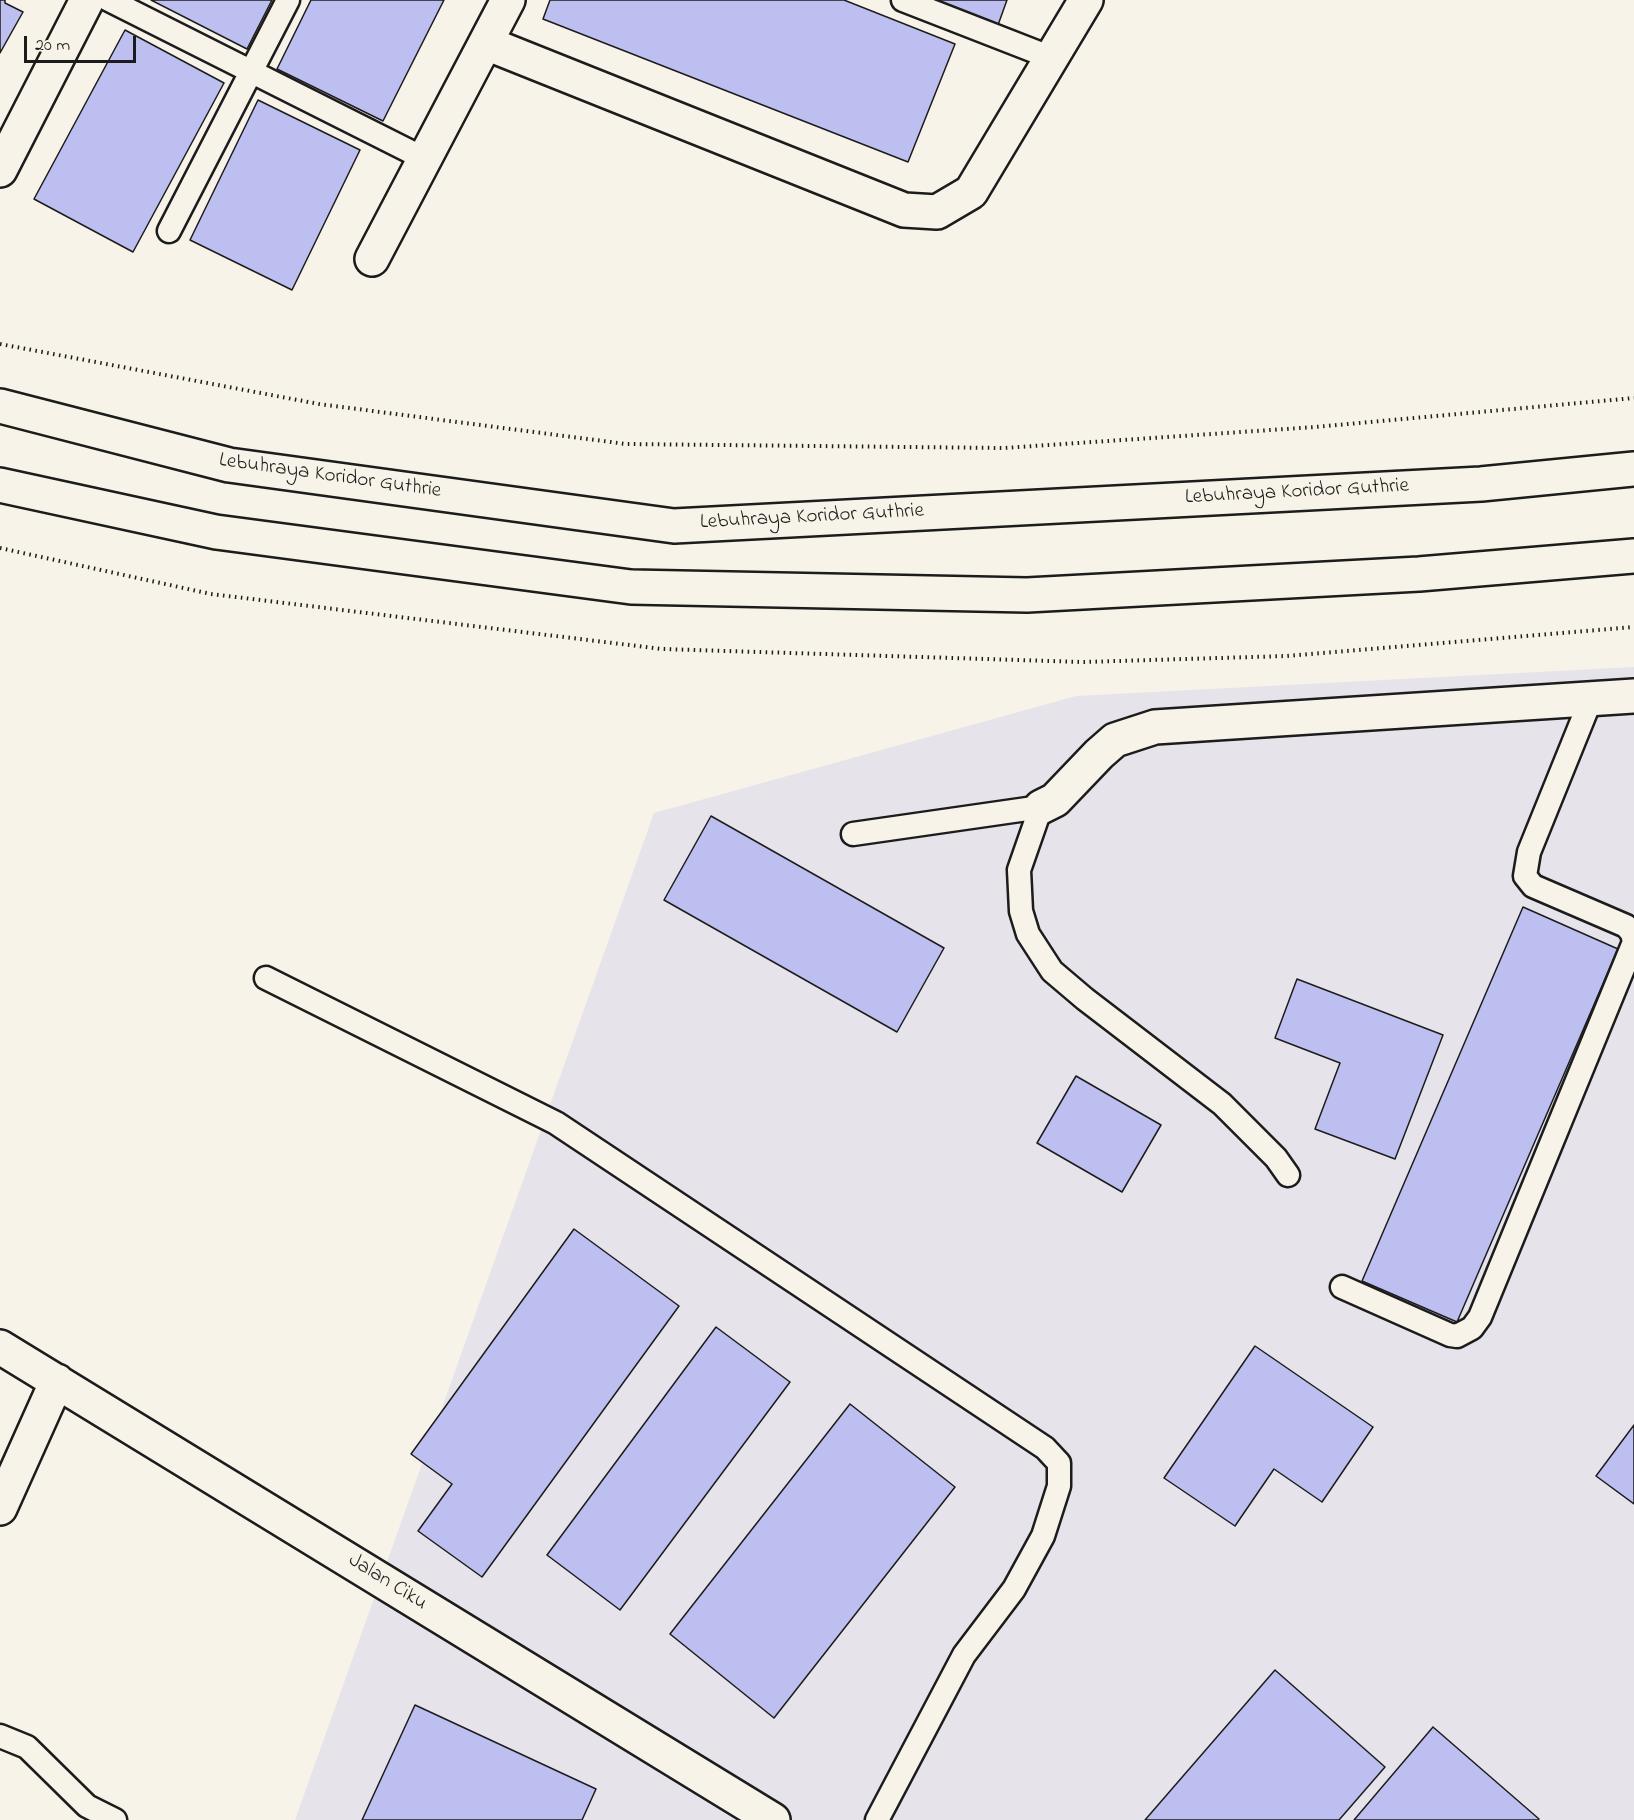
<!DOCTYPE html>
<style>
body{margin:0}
#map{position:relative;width:1634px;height:1820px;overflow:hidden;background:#f7f3e8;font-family:"Indie Flower",sans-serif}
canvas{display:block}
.scale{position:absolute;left:24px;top:36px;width:112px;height:27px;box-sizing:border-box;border:3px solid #1c1c1c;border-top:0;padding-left:8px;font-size:18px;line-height:21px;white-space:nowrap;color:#1c1c1c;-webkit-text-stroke:4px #f7f3e8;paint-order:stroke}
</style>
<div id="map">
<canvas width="1634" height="1820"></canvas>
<div class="scale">20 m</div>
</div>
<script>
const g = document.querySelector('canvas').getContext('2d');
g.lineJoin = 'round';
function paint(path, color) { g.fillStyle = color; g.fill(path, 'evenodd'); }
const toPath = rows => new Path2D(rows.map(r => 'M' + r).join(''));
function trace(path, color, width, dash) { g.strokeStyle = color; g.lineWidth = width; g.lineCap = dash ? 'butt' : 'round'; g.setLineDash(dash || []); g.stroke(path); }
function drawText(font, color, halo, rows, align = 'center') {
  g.font = font + ' "Indie Flower",sans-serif'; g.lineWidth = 4.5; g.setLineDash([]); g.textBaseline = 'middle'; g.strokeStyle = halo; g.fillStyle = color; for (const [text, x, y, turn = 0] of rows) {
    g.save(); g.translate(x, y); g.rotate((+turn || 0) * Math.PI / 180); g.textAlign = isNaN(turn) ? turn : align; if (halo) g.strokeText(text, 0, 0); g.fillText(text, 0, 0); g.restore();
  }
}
const built = toPath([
 [1634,667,1634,1820,295,1820,654,813,1076,696]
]);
const building = toPath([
 [0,0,5,0,5,3,23,12,0,53,0,0],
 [151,0,272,0,247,49,151,0],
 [311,0,444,0,383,121,277,69,311,0],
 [550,0,844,0,955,44,908,162,543,19,550,0],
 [934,0,1007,0,998,25,934,0],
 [125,30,224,83,133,252,34,199,125,30],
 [258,100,360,150,292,290,190,240,258,100],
 [711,816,944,948,897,1032,664,900,711,816],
 [1523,907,1618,949,1457,1322,1362,1281,1523,907],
 [1297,979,1443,1035,1395,1159,1315,1129,1340,1063,1275,1038,1297,979],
 [1076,1076,1161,1125,1122,1192,1037,1143,1076,1076],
 [574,1229,679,1306,482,1577,418,1531,452,1484,411,1454,574,1229],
 [716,1327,790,1382,620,1610,547,1555,716,1327],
 [1255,1346,1373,1427,1322,1502,1274,1469,1235,1526,1164,1478,1255,1346],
 [850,1404,955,1487,774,1718,670,1634,850,1404],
 [1634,1425,1634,1504,1596,1476,1634,1425],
 [1275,1670,1385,1767,1339,1820,1145,1820,1275,1670],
 [415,1705,596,1789,582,1820,362,1820,415,1705],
 [1433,1727,1539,1819,1538,1820,1354,1820,1433,1727]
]);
const path = toPath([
 [0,344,319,404,626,444,1004,448,1315,427,1634,398],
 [0,548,211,594,662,649,1083,662,1287,656,1634,627]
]);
const service = toPath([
 [109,0,423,158],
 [903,0,1052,58],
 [169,231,288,0],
 [853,834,1041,807,1019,870,1021,911,1028,934,1052,971,1085,999,1222,1104,1276,1158,1288,1175],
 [266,978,556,1123,1045,1448,1059,1463,1059,1486,1043,1536,1014,1589,964,1655,877,1820],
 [1342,1287,1450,1335,1457,1336,1472,1328,1480,1317,1634,942,1632,933,1626,926,1533,886,1525,876,1529,852,1591,699],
 [0,1736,27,1747,87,1806,115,1820]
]);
const minor = toPath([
 [486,43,904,210,937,212,971,192,1086,0],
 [0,170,87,0],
 [372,259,508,0],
 [1041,807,1055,800,1099,754,1115,740,1155,727,1634,696],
 [0,1347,773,1820],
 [0,1508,57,1381]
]);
const motorway = toPath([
 [0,406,229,465,674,526,1481,484,1634,469],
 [0,485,216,532,631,587,1027,595,1419,574,1634,556]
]);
const streetNames = [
 ["Lebuhraya Koridor Guthrie",330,477,8],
 ["Lebuhraya Koridor Guthrie",1297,493,-3],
 ["Lebuhraya Koridor Guthrie",812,518,-3],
 ["Jalan Ciku",387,1583,32]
];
paint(built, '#e6e3eb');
paint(building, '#bdbff1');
trace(building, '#1c1c1c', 1.5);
trace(service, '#1c1c1c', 27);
trace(minor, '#1c1c1c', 38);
trace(motorway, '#1c1c1c', 38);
trace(path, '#1c1c1c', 4, [1.5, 4.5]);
trace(service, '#f7f3e8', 22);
trace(minor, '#f7f3e8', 33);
trace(motorway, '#f7f3e8', 33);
drawText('21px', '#1c1c1c', '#f7f3e8', streetNames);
</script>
